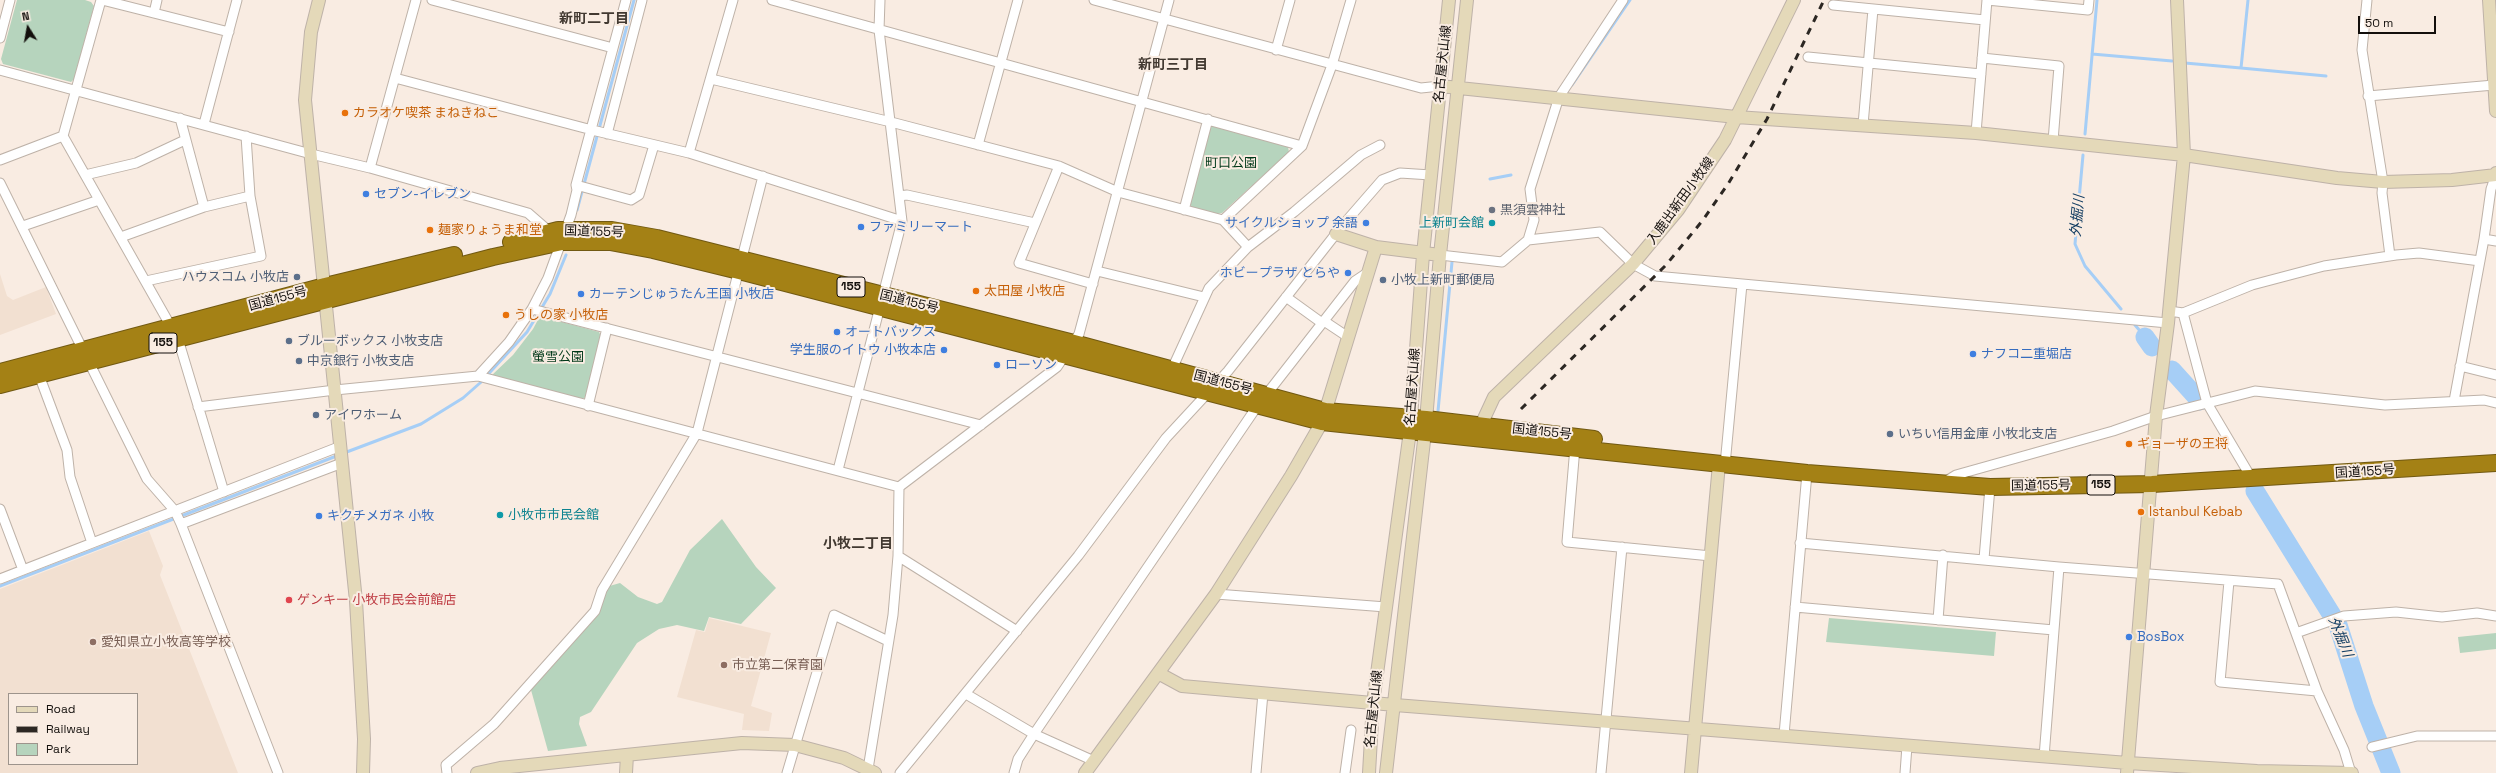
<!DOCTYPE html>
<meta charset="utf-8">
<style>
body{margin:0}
#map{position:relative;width:2496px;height:773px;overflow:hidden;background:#f9ece2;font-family:"Space Grotesk",sans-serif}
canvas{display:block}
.legend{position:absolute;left:8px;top:693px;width:130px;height:72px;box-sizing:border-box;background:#f9ece2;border:1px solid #9d948c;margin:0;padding:5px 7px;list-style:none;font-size:12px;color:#130f0c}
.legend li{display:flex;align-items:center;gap:8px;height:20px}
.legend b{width:20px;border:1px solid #9d948c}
.north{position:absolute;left:8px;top:8px;width:40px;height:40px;-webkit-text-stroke:3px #f9ece2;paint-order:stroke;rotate:349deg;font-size:11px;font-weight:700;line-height:16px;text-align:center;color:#130f0c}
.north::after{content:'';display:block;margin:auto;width:14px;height:18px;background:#130f0c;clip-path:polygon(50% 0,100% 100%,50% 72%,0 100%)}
.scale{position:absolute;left:2358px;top:16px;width:78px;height:18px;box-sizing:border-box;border:2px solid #130f0c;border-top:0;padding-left:5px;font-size:12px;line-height:14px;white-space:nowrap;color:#130f0c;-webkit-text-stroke:3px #f9ece2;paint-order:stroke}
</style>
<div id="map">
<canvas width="2496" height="773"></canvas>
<ul class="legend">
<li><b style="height:5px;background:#e4d9b9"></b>Road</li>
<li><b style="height:5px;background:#2c2723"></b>Railway</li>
<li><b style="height:11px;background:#b6d4bd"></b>Park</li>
</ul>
<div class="north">N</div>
<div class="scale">50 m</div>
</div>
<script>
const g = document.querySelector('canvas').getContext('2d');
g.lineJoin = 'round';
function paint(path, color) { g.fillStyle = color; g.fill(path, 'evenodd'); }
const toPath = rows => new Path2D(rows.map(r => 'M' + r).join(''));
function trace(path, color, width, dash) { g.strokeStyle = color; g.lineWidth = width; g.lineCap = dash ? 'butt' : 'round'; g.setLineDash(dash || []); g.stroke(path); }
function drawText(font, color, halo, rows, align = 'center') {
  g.font = font + ' "Space Grotesk","Noto Sans JP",sans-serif'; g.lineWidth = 4; g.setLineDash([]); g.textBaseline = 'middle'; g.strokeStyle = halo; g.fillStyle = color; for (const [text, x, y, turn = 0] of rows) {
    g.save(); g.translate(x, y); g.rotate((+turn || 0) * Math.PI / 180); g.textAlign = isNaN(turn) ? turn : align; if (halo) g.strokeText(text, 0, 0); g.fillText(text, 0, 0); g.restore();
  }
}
const built = toPath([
 [0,274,7,296,13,300,46,287,56,314,0,335],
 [149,531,163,566,160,575,238,773,0,773,0,589],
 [9,694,137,694,137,764,9,764],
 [709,618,771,633,751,706,772,713,769,731,742,730,744,714,677,697,696,630,705,632]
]);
const green = toPath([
 [17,0,85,0,91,2,94,6,74,79,71,82,3,64,1,59],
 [1213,126,1288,147,1289,152,1222,213,1217,214,1192,207,1189,203,1209,129],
 [540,316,599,332,601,336,586,397,582,399,491,376,513,355,533,329],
 [722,519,756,567,776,588,741,624,709,617,704,631,677,625,659,629,637,643,591,712,580,717,579,724,587,746,548,751,531,690,594,615,606,587,620,583,638,597,657,604,662,602,690,550],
 [1829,618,1996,632,1994,656,1826,642],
 [2496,633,2496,649,2460,653,2458,637]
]);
const stream = toPath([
 [2092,54,2172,61],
 [2185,63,2241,68,2248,0],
 [2241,68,2326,76],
 [1572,85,1630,0],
 [2085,134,2097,0],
 [2083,155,2075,244,2085,266,2121,309],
 [1490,179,1511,175],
 [577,210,634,0],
 [2135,325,2145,337],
 [1438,411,1452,262],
 [344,453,421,424,463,398,480,383,527,332,550,294,566,255],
 [0,586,339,455]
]);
const river = toPath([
 [2145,337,2152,347],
 [2172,370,2200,401],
 [2255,491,2338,625,2364,706,2391,773]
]);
const street = toPath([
 [101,0,63,136,178,339,224,492],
 [102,0,229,32],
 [432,0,613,48],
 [772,0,1302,146],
 [1094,0,1421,88,1440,86],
 [1987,0,2088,10,2089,0],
 [2367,0,2362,50,2383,182,2382,193,2390,256],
 [1833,5,1985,20],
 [154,13,157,0],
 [0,38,10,0],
 [1276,50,1290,0],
 [1808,57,1981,74],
 [1982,58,2059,66,2053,141],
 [0,70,311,154,370,168,528,213,551,233],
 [395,78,592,130,689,153,902,221],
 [711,79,891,122,1059,166,1118,192,1223,220,1302,146,1332,65,1351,0],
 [2368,96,2494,85],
 [180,118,204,207],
 [204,124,237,0],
 [1863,125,1873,9],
 [1976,133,1987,0],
 [607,134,642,0],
 [978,145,1018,0],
 [689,153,733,0],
 [0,160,63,136],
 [1059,166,1019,263,1093,284],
 [370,168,416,0],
 [85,175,136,163,185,140],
 [0,183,147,479,175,511,181,524,278,773],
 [576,185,631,200,639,195,654,145],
 [899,196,907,195,1035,223],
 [1184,210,1208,119],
 [23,226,99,200],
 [121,237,204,207,250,196],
 [2484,239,2496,241],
 [1528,240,1534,220,1530,189,1559,97,1623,0],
 [1248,247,1294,212,1361,155,1380,145],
 [1440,255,1502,262,1528,240,1600,232,1633,264,1655,276,2168,323],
 [1097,271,1204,297],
 [146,281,261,256,250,196,246,136],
 [1286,297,1322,323],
 [532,309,981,425],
 [2169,311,2183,313,2252,285,2324,266,2396,255,2419,253,2480,261],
 [2183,313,2207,403,2252,479],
 [1324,321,1348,337],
 [2460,366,2496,375],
 [1172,369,1209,288,1248,247,1223,220],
 [39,375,67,450,70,477,92,543],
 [478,376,509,342,532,309,548,278,571,215,577,190,576,185,626,0],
 [1266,395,1355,281,1367,273],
 [2454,401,2484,239,2491,189,2496,175],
 [588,406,607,328],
 [198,407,335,390,478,376,899,487,1057,367,1079,334,1169,0],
 [1575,447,1567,542,1711,556],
 [1725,465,1742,284],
 [838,470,902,221,879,30,880,0],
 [1943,483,1956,475,2113,431,2156,416,2255,391,2385,405,2484,400,2496,403],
 [0,509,23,570],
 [181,524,342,463],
 [1800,543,2059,567,2278,584,2317,691,2344,750,2351,773],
 [898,556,1017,631],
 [1984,559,1990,487],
 [0,579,341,446],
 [2229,581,2220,682,2317,691],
 [1216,594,1386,607],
 [1795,607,2054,630],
 [1938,620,1943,555],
 [2296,633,2344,616,2396,612,2442,617,2477,613,2496,616],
 [966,694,1034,734,1094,761],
 [1784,735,1807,473],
 [2372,747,2417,736,2496,736],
 [2044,757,2059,567],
 [868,769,893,615,898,556,899,487],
 [447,773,446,765,494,724,595,611,602,590,697,433,763,176],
 [787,773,834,615,888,641],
 [900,773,1078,556,1166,438,1228,371,1342,226,1382,180,1400,173,1431,175],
 [1014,773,1018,759,1034,734,1258,405],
 [1256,773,1263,693],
 [1345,773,1351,730],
 [1601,773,1622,547],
 [1905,773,1907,746]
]);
const secondary = toPath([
 [319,0,311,32,305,100,356,601,364,739,363,773],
 [2489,0,2496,111],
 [1440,86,1736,117,1976,133,2184,155,2337,178,2383,182,2452,180,2496,175,2496,173],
 [1336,234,1376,247,1440,255],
 [1481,425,1494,397,1633,264,1678,210,1725,140,1794,0],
 [1158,673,1182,686,1395,705,2128,763,2257,771,2352,773],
 [477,773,500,768,742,743,795,745,844,758,875,773],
 [626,773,627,755],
 [1085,773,1216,594,1291,476,1322,422,1376,247],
 [1369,773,1373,703,1410,431,1423,254,1449,0],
 [1386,773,1425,432,1440,255,1467,0],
 [1691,773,1719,464],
 [2127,773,2156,416,2168,323,2184,155,2177,0]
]);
const highway = toPath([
 [511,242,558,230,612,230,657,238,1074,343,1325,411,1426,419,1594,439],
 [0,372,325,286,454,255],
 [0,385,493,257,562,242,610,242,653,250,739,271,1322,422,1807,473,1990,487,2152,484,2496,463]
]);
const rail = toPath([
 [1521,409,1666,265,1703,220,1728,184,1767,119,1824,0]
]);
const markers = [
 [345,113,4,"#e8710a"],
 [366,194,4,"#3f7fe0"],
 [1492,210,4,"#6b7280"],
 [1366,223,4,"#3f7fe0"],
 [1492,223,4,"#0f9aa8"],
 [861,227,4,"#3f7fe0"],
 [430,230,4,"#e8710a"],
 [1348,273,4,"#3f7fe0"],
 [297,277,4,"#5c6f8a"],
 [1383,280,4,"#5c6f8a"],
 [976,291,4,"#e8710a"],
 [581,294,4,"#3f7fe0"],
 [506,315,4,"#e8710a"],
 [837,332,4,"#3f7fe0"],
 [289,341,4,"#5c6f8a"],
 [944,350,4,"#3f7fe0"],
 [1973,354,4,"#3f7fe0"],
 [299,361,4,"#5c6f8a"],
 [997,365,4,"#3f7fe0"],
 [316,415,4,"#5c6f8a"],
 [1890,434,4,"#5c6f8a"],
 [2129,444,4,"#e8710a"],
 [2141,512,4,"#e8710a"],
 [500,515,4,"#0f9aa8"],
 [319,516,4,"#3f7fe0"],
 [289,600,4,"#e0444e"],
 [2129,637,4,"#3f7fe0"],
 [93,642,4,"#8d6e63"],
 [724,665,4,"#8d6e63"]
];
const shields = [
 [851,287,28],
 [163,343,28],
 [2101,485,28]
];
const shieldNames = [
 ["155",851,287],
 ["155",163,343],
 ["155",2101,485]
];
const streetNames = [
 ["名古屋犬山線",1443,64,-84],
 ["入鹿出新田小牧線",1681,201,-54],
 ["国道155号",594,232,2],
 ["国道155号",278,299,-15],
 ["国道155号",909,302,14],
 ["国道155号",1223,383,15],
 ["名古屋犬山線",1413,387,-86],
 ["国道155号",1542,432,6],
 ["国道155号",2365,472,-4],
 ["国道155号",2041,486,-1],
 ["名古屋犬山線",1374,709,-84]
];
const foodNames = [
 ["カラオケ喫茶 まねきねこ",353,113],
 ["麺家りょうま和堂",438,230],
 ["太田屋 小牧店",984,291],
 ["うしの家 小牧店",514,315],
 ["ギョーザの王将",2137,444],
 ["Istanbul Kebab",2149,512]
];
const parkNames = [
 ["町口公園",1231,163],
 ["螢雪公園",558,357]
];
const shopNames = [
 ["セブン-イレブン",374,194],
 ["サイクルショップ 余語",1358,223,"right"],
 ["ファミリーマート",869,227],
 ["ホビープラザ とらや",1340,273,"right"],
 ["カーテンじゅうたん王国 小牧店",589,294],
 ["オートバックス",845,332],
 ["学生服のイトウ 小牧本店",936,350,"right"],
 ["ナフコ二重堀店",1981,354],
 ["ローソン",1005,365],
 ["キクチメガネ 小牧",327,516],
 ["BosBox",2137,637]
];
const worshipNames = [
 ["黒須雲神社",1500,210]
];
const cultureNames = [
 ["上新町会館",1484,223],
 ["小牧市市民会館",508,515,"left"]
];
const serviceNames = [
 ["ハウスコム 小牧店",289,277,"right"],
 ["小牧上新町郵便局",1391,280],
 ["ブルーボックス 小牧支店",297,341],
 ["中京銀行 小牧支店",307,361],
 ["アイワホーム",324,415],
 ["いちい信用金庫 小牧北支店",1898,434]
];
const healthNames = [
 ["ゲンキー 小牧市民会前館店",297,600]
];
const educationNames = [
 ["愛知県立小牧高等学校",101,642],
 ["市立第二保育園",732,665]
];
const neighbourhoodNames = [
 ["新町二丁目",594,19],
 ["新町三丁目",1173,65],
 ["小牧二丁目",858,544]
];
const waterNames = [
 ["外掘川",2078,216,-85],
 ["外掘川",2340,637,68]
];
paint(built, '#f2e0d1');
paint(green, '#b6d4bd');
trace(stream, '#a6cef6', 3);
trace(river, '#a6cef6', 19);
trace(street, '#beb2a8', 11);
trace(secondary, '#beb2a8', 14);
trace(highway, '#715912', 18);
trace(street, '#fff', 9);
trace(secondary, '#e4d9b9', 12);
trace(highway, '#a48115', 16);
trace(rail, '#2c2723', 3, [7, 7]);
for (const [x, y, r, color] of markers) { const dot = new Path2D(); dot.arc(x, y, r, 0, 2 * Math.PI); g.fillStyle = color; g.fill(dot); trace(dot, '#f9ece2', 1.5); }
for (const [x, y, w] of shields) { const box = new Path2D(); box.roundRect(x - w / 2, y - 10, w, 20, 3); g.fillStyle = '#f9ece2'; g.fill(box); trace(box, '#130f0c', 1); }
drawText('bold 12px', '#130f0c', null, shieldNames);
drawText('13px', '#130f0c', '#f9ece2', streetNames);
drawText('13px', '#c56008', '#f9ece2', foodNames, 'left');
drawText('13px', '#003919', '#f9ece2', parkNames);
drawText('13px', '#366cbe', '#f9ece2', shopNames, 'left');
drawText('13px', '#5b616d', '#f9ece2', worshipNames, 'left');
drawText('13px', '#0d838f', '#f9ece2', cultureNames, 'right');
drawText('13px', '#4e5e75', '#f9ece2', serviceNames, 'left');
drawText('13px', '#be3a42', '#f9ece2', healthNames, 'left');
drawText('13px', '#785e54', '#f9ece2', educationNames, 'left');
drawText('bold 14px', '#423931', '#f9ece2', neighbourhoodNames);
drawText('italic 14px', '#113c61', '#f9ece2', waterNames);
</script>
